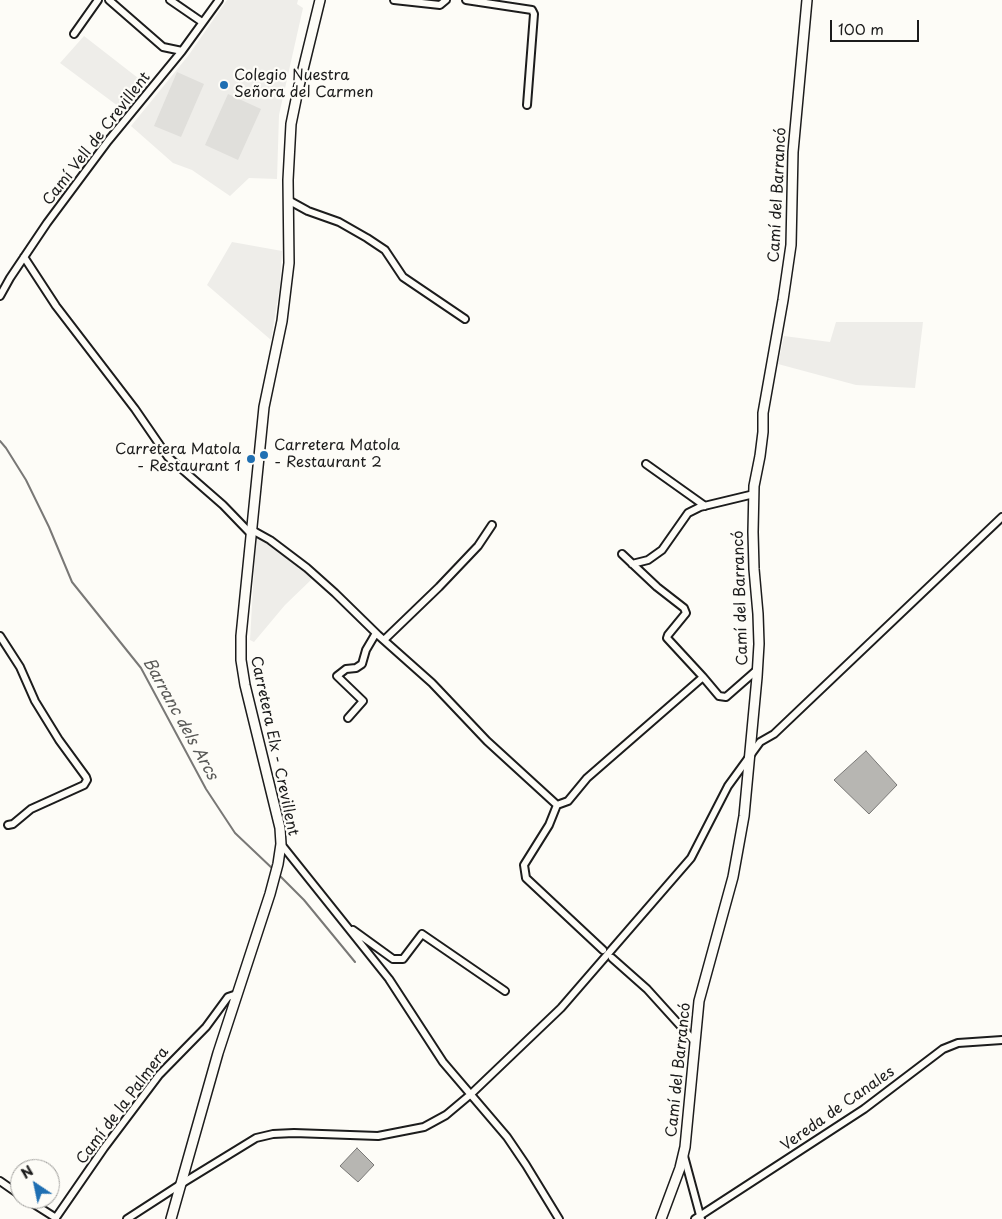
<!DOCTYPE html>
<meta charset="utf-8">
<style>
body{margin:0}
#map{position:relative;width:1002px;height:1219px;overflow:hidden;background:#fdfcf7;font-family:"Playpen Sans",sans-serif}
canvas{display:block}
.north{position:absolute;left:10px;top:1159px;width:50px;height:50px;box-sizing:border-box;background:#fdfcf7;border:1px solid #a3a29f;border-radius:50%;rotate:326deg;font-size:14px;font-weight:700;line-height:20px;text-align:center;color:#1c1c1c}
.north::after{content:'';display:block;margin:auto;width:18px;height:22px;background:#1f6fb2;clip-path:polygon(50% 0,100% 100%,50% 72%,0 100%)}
.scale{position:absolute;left:830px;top:20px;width:89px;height:22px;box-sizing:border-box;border:2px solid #1c1c1c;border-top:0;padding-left:6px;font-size:15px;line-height:18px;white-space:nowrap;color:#1c1c1c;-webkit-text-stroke:4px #fdfcf7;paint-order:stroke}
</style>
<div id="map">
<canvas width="1002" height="1219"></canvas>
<div class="north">N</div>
<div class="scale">100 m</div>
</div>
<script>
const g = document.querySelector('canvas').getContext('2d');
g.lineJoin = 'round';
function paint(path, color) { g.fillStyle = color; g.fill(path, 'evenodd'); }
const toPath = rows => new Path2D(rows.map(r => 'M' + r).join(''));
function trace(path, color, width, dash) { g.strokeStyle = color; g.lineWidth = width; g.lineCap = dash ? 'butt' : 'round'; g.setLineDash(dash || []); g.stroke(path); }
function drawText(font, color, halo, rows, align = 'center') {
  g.font = font + ' "Playpen Sans",sans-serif'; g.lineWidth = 4.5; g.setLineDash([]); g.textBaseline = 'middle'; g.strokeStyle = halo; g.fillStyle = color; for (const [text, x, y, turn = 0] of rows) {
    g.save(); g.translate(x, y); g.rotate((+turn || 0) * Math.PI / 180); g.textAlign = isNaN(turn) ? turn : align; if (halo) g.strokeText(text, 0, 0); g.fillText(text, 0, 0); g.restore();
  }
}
const built = toPath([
 [227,0,298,0,297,4,303,8,279,115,277,179,249,178,230,196,192,170,173,163,131,126,188,56],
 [84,36,147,85,126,112,60,63],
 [232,242,282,251,280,285,271,340,207,285],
 [836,322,923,322,915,388,856,385,778,364,784,336,830,342],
 [256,536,270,543,313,578,285,605,254,642,250,640]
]);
const green = toPath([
 [177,72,204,84,181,137,154,126],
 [228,94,261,109,238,160,205,145]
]);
const water = toPath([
 [866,751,897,785,869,814,834,780,866,751],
 [357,1148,374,1165,358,1182,340,1166,357,1148]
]);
const stream = toPath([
 [0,441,6,448,26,480,49,527,72,582,141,668,206,789,235,833,274,870],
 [279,875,304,900,355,962]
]);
const street = toPath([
 [109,0,163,47,182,51],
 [170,0,202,22],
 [394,0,440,5,446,0],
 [466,0,532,10,534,14,527,105],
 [74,34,98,0],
 [288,200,308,211,339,222,367,238,385,250,403,277,465,319],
 [24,257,56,306,135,409,168,457,223,505,251,534],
 [0,296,10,278,47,223,108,141,182,51,219,0],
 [646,464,705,506],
 [252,530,270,540,307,568,335,593,378,635,432,683,487,741,557,805],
 [632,564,648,560,662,550,688,513,700,507,754,494],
 [0,636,20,667,35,701,59,740,86,777,87,780,84,785,31,809,13,824,8,825],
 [384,640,439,587,478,546,492,525],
 [703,677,719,696,726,697,758,669],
 [348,718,363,701,337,676,346,669,356,668,362,664,366,650,376,633],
 [557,805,568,801,587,778,703,677,667,638,668,635,686,613,684,608,657,587,622,554],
 [557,805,549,825,524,865,526,878,603,950],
 [281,844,389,979,443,1062,507,1137,526,1165,559,1219],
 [353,930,393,959,403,959,422,934,505,991],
 [612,958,647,989,695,1042],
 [684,1156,701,1219],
 [0,1181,20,1195],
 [26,1199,56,1218],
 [55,1219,104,1148,159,1075,206,1027,228,997,237,994],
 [127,1219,181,1184,256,1138,273,1134,294,1133,378,1136,424,1127,446,1115,471,1094,561,1008,691,858,728,786,760,742,774,734,1002,517],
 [695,1219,864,1109,943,1049,958,1043,1002,1040]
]);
const secondary = toPath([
 [171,1219,218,1053,270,894,278,864,281,844,280,828,245,685,241,660,241,636,264,407,282,321,289,263,288,180,291,124,298,90,320,0],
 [661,1219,680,1168,685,1147,699,1001,733,877,744,816,757,677,759,644,758,614,754,569,753,532,754,486,760,456,763,432,763,413,783,300,791,245,793,152,807,0]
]);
const markers = [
 [224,85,5,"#1f6fb2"],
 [264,455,5,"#1f6fb2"],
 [251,459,5,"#1f6fb2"]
];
const poiNames = [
 ["Colegio Nuestra",234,76],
 ["Señora del Carmen",234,93],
 ["Carretera Matola",274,446],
 ["- Restaurant 2",274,463],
 ["Carretera Matola",241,450,"right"],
 ["- Restaurant 1",241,467,"right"]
];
const streetNames = [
 ["Camí Vell de Crevillent",97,139,-52],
 ["Camí del Barrancó",778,195,-87],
 ["Camí del Barrancó",741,598,-92],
 ["Carretera Elx - Crevillent",274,746,78],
 ["Camí del Barrancó",679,1070,-84],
 ["Camí de la Palmera",123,1106,-53],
 ["Vereda de Canales",838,1109,-35]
];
const waterNames = [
 ["Barranc dels Arcs",180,719,61]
];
paint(built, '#eeede9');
paint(green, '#e0dfdb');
paint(water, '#b7b6b2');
trace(water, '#797876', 1);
trace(stream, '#797876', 2);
trace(street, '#1c1c1c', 10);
trace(secondary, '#1c1c1c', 12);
trace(street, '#fdfcf7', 6);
trace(secondary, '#fdfcf7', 9);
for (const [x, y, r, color] of markers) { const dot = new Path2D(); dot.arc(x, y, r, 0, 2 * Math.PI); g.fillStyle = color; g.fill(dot); trace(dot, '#fdfcf7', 2); }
drawText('15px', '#1c1c1c', '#fdfcf7', poiNames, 'left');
drawText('15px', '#1c1c1c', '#fdfcf7', streetNames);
drawText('italic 16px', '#5a5a58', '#fdfcf7', waterNames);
</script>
